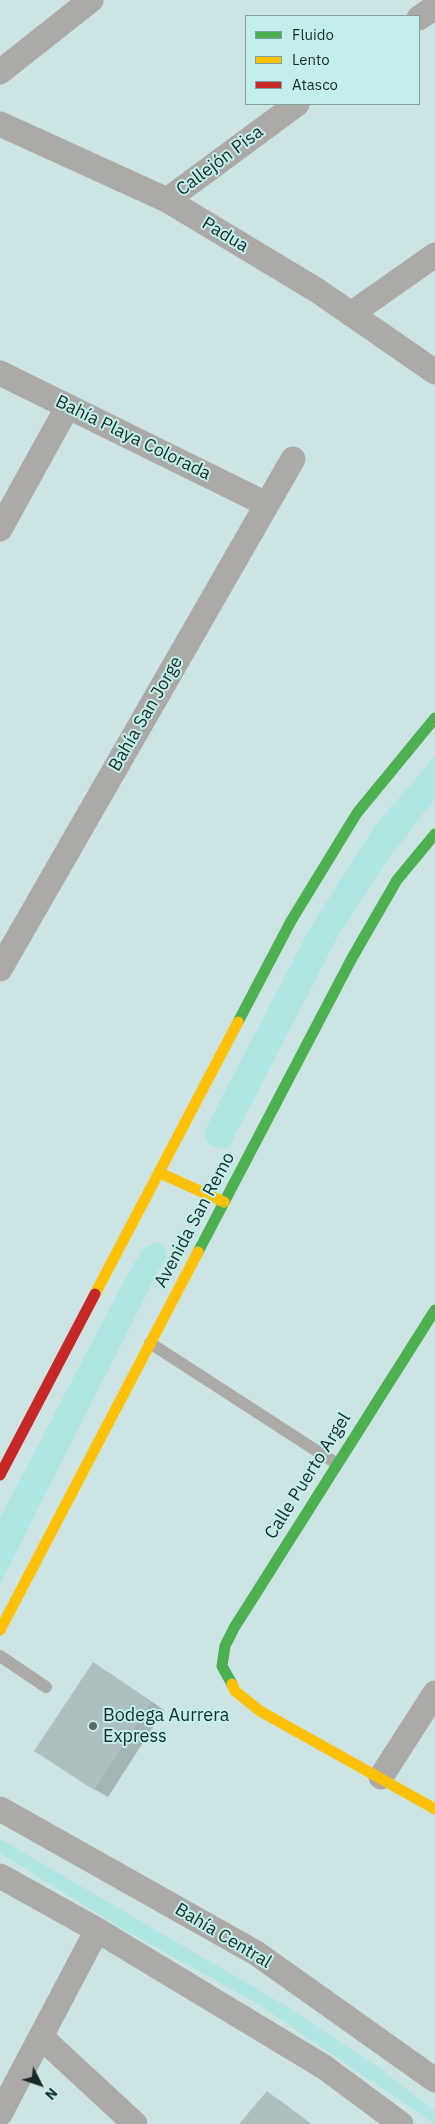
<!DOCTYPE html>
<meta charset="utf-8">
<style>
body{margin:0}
#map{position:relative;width:435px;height:2124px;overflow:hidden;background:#cce4e3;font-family:"IBM Plex Sans",sans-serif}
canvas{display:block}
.legend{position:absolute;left:245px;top:15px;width:175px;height:90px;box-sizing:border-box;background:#c2efeb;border:1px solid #7ea19d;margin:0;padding:6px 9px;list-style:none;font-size:15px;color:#192b29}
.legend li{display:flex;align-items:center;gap:10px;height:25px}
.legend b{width:25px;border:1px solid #7ea19d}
.north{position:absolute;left:15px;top:2059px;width:50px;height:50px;-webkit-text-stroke:4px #c2efeb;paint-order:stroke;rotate:131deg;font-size:14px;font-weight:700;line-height:20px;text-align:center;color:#192b29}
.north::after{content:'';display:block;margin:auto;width:18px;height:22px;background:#192b29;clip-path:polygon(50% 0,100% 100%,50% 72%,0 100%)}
</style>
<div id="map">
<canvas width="435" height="2124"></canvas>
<ul class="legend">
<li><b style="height:6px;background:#4caf50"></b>Fluido</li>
<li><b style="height:6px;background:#ffc107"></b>Lento</li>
<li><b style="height:6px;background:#c62828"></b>Atasco</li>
</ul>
<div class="north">N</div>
</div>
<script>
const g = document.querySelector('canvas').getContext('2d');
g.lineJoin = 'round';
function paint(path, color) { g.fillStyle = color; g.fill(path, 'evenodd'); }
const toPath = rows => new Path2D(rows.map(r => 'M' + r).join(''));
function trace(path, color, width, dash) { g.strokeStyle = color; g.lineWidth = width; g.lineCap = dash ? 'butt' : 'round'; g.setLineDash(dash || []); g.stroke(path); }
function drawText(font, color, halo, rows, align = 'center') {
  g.font = font + ' "IBM Plex Sans",sans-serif'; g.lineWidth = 4; g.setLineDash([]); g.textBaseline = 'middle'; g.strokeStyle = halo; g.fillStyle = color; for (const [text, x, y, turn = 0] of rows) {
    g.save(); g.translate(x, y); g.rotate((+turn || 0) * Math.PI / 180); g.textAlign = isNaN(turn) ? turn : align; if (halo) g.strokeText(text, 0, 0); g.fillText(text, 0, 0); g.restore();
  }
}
const green = toPath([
 [435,756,435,798,386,862,337,938,229,1147,221,1148,210,1145,206,1141,205,1130,309,930,375,826],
 [157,1242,165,1248,167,1257,159,1269,0,1584,0,1518,131,1268,144,1248],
 [0,1839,291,2009,378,2067,435,2111,435,2124,255,2002,119,1927,0,1853]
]);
const shadow = toPath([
 [108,1672,164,1710,108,1797,94,1789],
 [267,2093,281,2101,311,2124,240,2124]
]);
const building = toPath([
 [93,1662,151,1702,94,1790,34,1751],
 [267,2091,310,2124,239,2124]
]);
const lane = toPath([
 [150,1343,337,1464],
 [0,1656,46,1687]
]);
const street = toPath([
 [419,18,435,7],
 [0,72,91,0],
 [0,124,167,200,318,291,435,372],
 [167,200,297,104],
 [351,314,435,255],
 [0,373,266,504],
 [0,529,68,406],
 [0,969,293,459],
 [381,1777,435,1693],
 [0,1809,256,1953,435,2080],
 [0,1876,97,1930,324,2067,401,2124],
 [41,2037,135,2124],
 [0,2114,97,1930]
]);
const fast = toPath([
 [238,1022,291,921,357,813,435,718],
 [198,1252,352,958,397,880,435,834],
 [232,1684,222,1666,225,1646,234,1628,435,1310]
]);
const slow = toPath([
 [160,1173,224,1202],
 [95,1294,238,1022],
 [0,1630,198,1252],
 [232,1684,235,1691,260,1711,435,1809]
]);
const jam = toPath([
 [0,1475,95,1294]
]);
const markers = [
 [93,1726,5,"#586c6a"]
];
const streetNames = [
 ["Callejón Pisa",220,161,-37],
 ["Padua",225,235,31],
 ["Bahía Playa Colorada",133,438,26],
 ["Bahía San Jorge",146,714,-60],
 ["Avenida San Remo",195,1220,-62],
 ["Calle Puerto Argel",308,1476,-58],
 ["Bahía Central",223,1936,31]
];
const poiNames = [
 ["Bodega Aurrera",103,1716],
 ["Express",103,1737]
];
paint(green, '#afe6e2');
paint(shadow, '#0003');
paint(building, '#adc0bf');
trace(lane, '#abaaa7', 12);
trace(street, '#abaaa7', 25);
trace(fast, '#4caf50', 11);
trace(slow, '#ffc107', 11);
trace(jam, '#c62828', 11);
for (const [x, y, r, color] of markers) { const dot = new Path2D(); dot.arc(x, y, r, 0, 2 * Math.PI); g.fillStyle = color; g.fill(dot); trace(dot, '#c2efeb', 2); }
drawText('18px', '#192b29', '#c2efeb', streetNames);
drawText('18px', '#192b29', '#c2efeb', poiNames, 'left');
</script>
